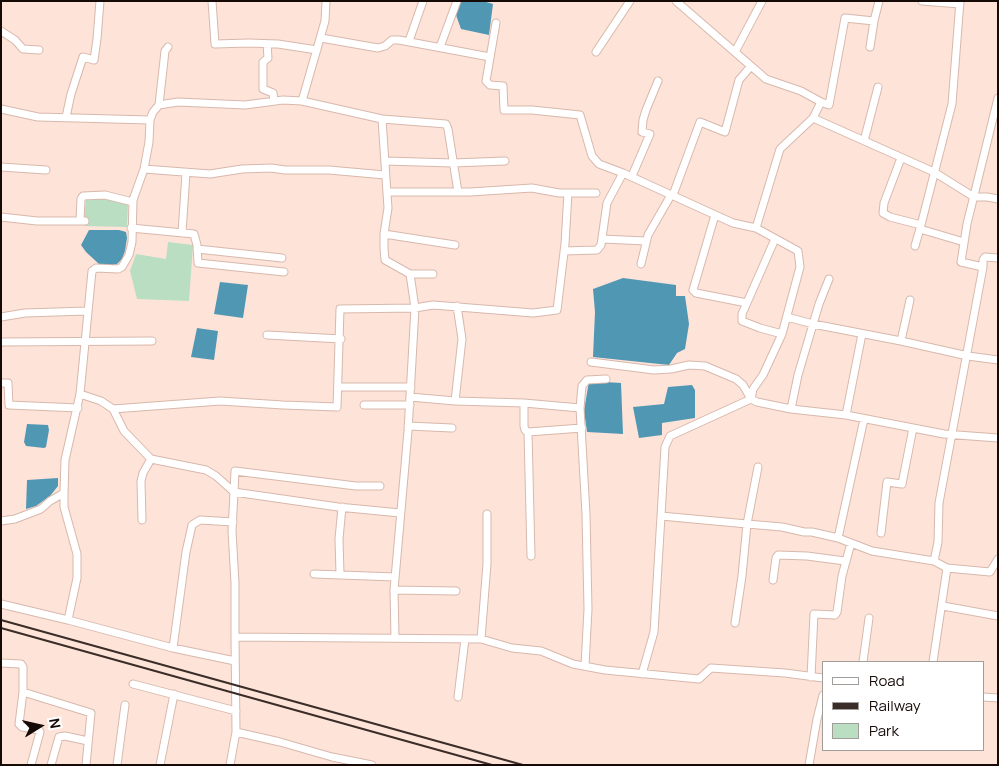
<!DOCTYPE html>
<style>
body{margin:0}
#map{position:relative;width:999px;height:766px;overflow:hidden;background:#fee3d9;font-family:Manrope,sans-serif}
canvas{display:block}
.frame{position:absolute;inset:0;border:2px solid #150a06;pointer-events:none}
.legend{position:absolute;left:822px;top:661px;width:162px;height:90px;box-sizing:border-box;background:#fff;border:1px solid #a19d9b;margin:0;padding:6px 9px;list-style:none;font-size:15px;color:#150a06}
.legend li{display:flex;align-items:center;gap:10px;height:25px}
.legend b{width:25px;border:1px solid #a19d9b}
.north{position:absolute;left:15px;top:701px;width:50px;height:50px;-webkit-text-stroke:4px #fff;paint-order:stroke;rotate:80deg;font-size:14px;font-weight:700;line-height:20px;text-align:center;color:#150a06}
.north::after{content:'';display:block;margin:auto;width:18px;height:22px;background:#150a06;clip-path:polygon(50% 0,100% 100%,50% 72%,0 100%)}
</style>
<div id="map">
<canvas width="999" height="766"></canvas>
<div class="frame"></div>
<ul class="legend">
<li><b style="height:6px;background:#fff"></b>Road</li>
<li><b style="height:6px;background:#3a2c27"></b>Railway</li>
<li><b style="height:14px;background:#badec1"></b>Park</li>
</ul>
<div class="north">N</div>
</div>
<script>
const g = document.querySelector('canvas').getContext('2d');
g.lineJoin = 'round';
function paint(path, color) { g.fillStyle = color; g.fill(path, 'evenodd'); }
const toPath = rows => new Path2D(rows.map(r => 'M' + r).join(''));
function trace(path, color, width, dash) { g.strokeStyle = color; g.lineWidth = width; g.lineCap = dash ? 'butt' : 'round'; g.setLineDash(dash || []); g.stroke(path); }
const green = toPath([
 [86,198,102,198,128,203,127,227,84,226],
 [168,242,193,245,189,301,137,299,130,271,136,254,166,259]
]);
const water = toPath([
 [460,1,483,1,493,4,489,35,461,29,456,15],
 [89,230,119,230,126,232,127,238,125,251,122,259,117,264,110,266,99,264,86,252,81,245],
 [623,278,676,285,676,296,685,296,689,324,685,349,677,353,669,365,593,357,595,312,593,289],
 [220,282,248,285,243,318,214,314],
 [197,328,218,331,214,360,191,357],
 [589,381,621,383,623,434,587,432,584,411],
 [692,385,695,390,695,418,662,423,662,435,639,438,633,407,664,404,668,387],
 [27,424,48,425,49,430,46,447,44,448,26,446,24,442],
 [58,478,58,486,50,496,36,506,26,509,27,480]
]);
const minor = toPath([
 [212,1,215,44,249,43,278,44,317,50],
 [676,1,766,79,801,91,821,102,813,118,780,149,756,228,798,251,800,267,782,334,763,375,753,389,751,399,757,402,791,409,846,415,944,434,998,438],
 [922,1,960,4],
 [496,23,486,81,490,85,503,86,504,110,532,110,580,115,592,156,599,164,623,173,607,203,601,245,597,250,564,251],
 [1,31,15,40,23,49,39,50],
 [321,38,378,48,385,46,392,40,399,40,490,57],
 [409,41,423,1],
 [267,44,268,58,263,62,263,89,273,93,274,101],
 [440,47,457,1],
 [870,47,874,21],
 [596,52,630,1],
 [735,52,762,1],
 [302,101,325,21,326,1],
 [821,102,829,105,845,18,874,21,879,1],
 [159,105,165,51,168,47],
 [1,109,38,117,150,120,153,112,159,105,178,102,245,105,283,100,302,101,382,119,388,208,384,234,384,249,385,260,410,274,415,308,408,431,394,590,395,638],
 [66,117,71,94,83,57,94,60,97,39,100,1],
 [813,118,934,172,974,197,987,197,998,199],
 [382,119,446,124,448,129,458,192],
 [864,141,878,87],
 [901,158,884,203,883,213,890,217,921,225,915,246],
 [385,161,453,163,505,161],
 [1,167,46,170],
 [144,169,210,174,242,169,271,168,285,170,329,170,385,175],
 [623,173,733,223,756,228],
 [632,176,650,134,642,132,643,120,646,110,658,81],
 [387,192,470,192,532,188,559,193,596,193],
 [673,195,700,122,725,132,739,80,751,66],
 [715,215,693,290,696,293,747,303],
 [1,217,37,221,85,221],
 [80,221,81,199,83,196,105,195,133,202],
 [921,225,952,104,960,1],
 [131,228,194,234,197,245,198,263,284,272],
 [920,229,964,242],
 [182,233,186,173],
 [384,234,455,245],
 [602,239,646,241],
 [775,239,742,314,742,321,760,328,782,334],
 [197,249,282,258],
 [641,264,648,235,671,195],
 [983,267,983,260,985,257,998,258],
 [410,274,433,274],
 [910,300,901,341,968,356,998,360],
 [1,317,25,313,87,311],
 [787,317,813,324,901,341],
 [267,335,341,339],
 [1,342,152,341],
 [591,362,654,370,671,369,689,365,705,366,736,379,743,385,751,399,670,436,665,447,661,516],
 [1,383,8,383,9,405,78,408],
 [339,387,411,387],
 [80,394,101,401,113,409,124,431,151,459,206,470,216,476,234,492,232,531,235,583,235,637,481,639,512,648,541,651,573,664,605,670,699,679,711,668,785,673,823,678],
 [410,397,455,401,524,403,580,408,586,514,588,609,585,666],
 [455,401,462,339,457,306],
 [524,403,524,426,525,430,528,432],
 [364,405,410,405],
 [580,408,582,386,587,380,606,379],
 [113,409,220,401,283,405,337,407,340,309,415,308,433,305,533,313,557,310,565,244,568,193],
 [791,409,798,375,819,304,829,279],
 [846,415,862,334],
 [408,426,452,428],
 [380,486,356,486,235,471,234,492,338,507,400,513],
 [64,493,64,507,77,554,77,578,68,620],
 [142,520,141,481,143,473,151,459],
 [1,521,15,519,41,509,50,501,64,493,65,460,80,394,92,271,96,268,118,269,122,267,129,255,132,242,133,200,144,169,149,142,150,120],
 [881,533,887,482,902,484,913,428],
 [838,538,864,419],
 [531,556,528,432,582,428],
 [947,568,990,572,998,559],
 [314,574,395,577],
 [340,574,339,539,342,507],
 [773,580,776,558,778,555,807,556,845,561],
 [394,590,456,591],
 [1,604,68,620,173,648,235,661],
 [943,606,998,616],
 [735,623,742,576,747,524,782,527,804,532,812,532,838,538,872,551,934,561],
 [481,639,487,564,487,514],
 [173,648,186,552,192,525,200,520,233,522],
 [863,662,869,618],
 [933,662,947,568,934,561,938,542,939,503,983,267,961,262,967,224,998,98],
 [1,663,21,664,23,667,23,692,91,713,86,765],
 [642,674,654,632,661,516,747,524,758,467],
 [811,677,814,614,835,615,837,612,842,576,851,543],
 [133,684,236,711],
 [23,692,19,724,22,727,39,730,40,732,31,765],
 [458,697,465,639],
 [983,697,998,698],
 [236,732,280,742,332,757,372,765],
 [51,765,59,737,65,736,88,741],
 [117,765,125,705],
 [160,765,174,694],
 [230,765,236,732,235,637],
 [809,765,817,719,823,695]
]);
const rail = toPath([
 [1,620,523,765],
 [1,628,492,765]
]);
paint(green, '#badec1');
paint(water, '#5097b4');
trace(minor, '#d8b8ac', 9);
trace(minor, '#fff', 7);
trace(rail, '#3a2c27', 2);
</script>
